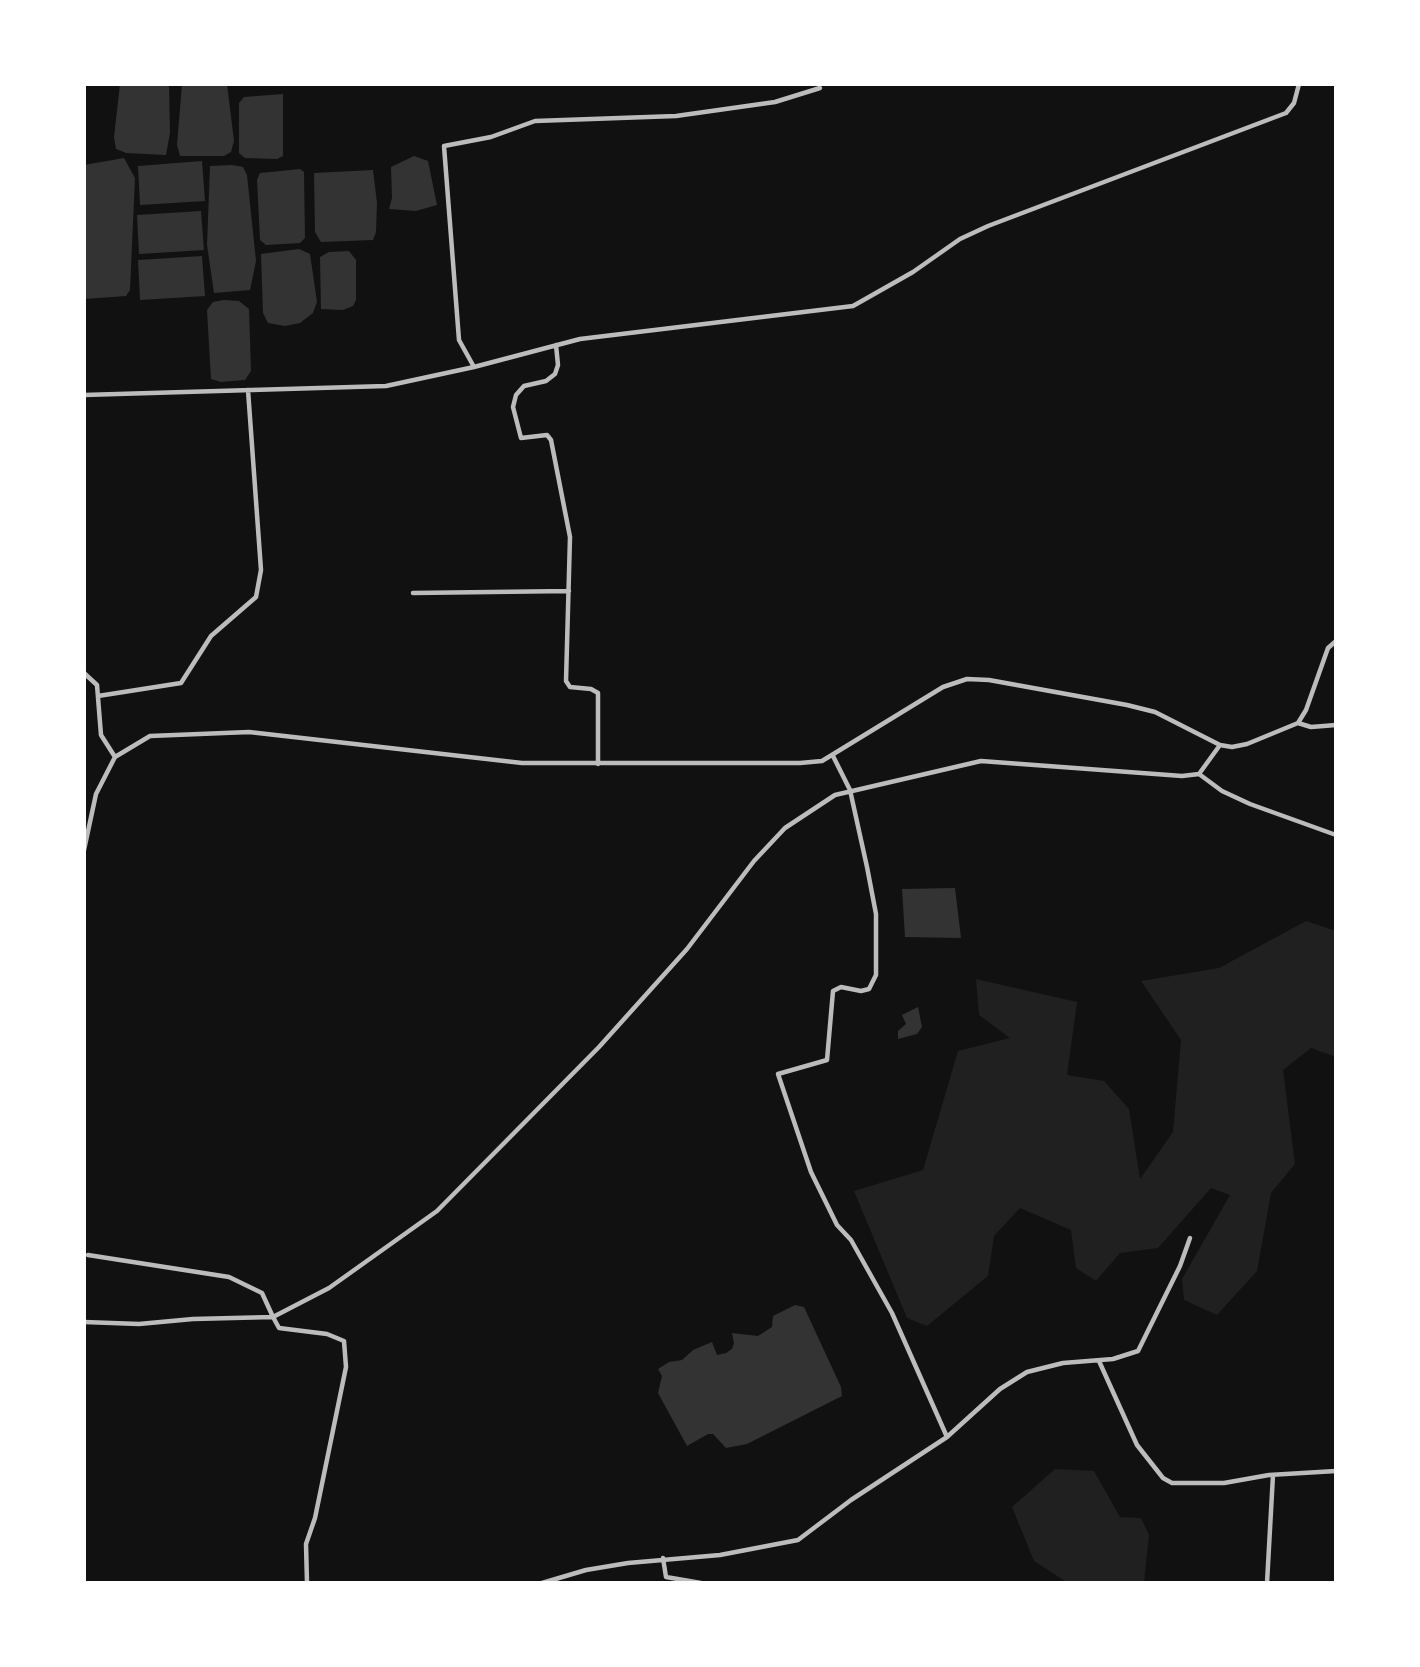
<!DOCTYPE html>
<style>
body{margin:0}
#map{position:relative;width:1420px;height:1667px;overflow:hidden;background:#111;font-family:"DM Sans",sans-serif}
canvas{display:block}
.frame{position:absolute;inset:0;border:86px solid #fff;pointer-events:none}
</style>
<div id="map">
<canvas width="1420" height="1667"></canvas>
<div class="frame"></div>
</div>
<script>
const g = document.querySelector('canvas').getContext('2d');
g.lineJoin = 'round';
function paint(path, color) { g.fillStyle = color; g.fill(path, 'evenodd'); }
const toPath = rows => new Path2D(rows.map(r => 'M' + r).join(''));
function trace(path, color, width, dash) { g.strokeStyle = color; g.lineWidth = width; g.lineCap = dash ? 'butt' : 'round'; g.setLineDash(dash || []); g.stroke(path); }
const green = toPath([
 [1306,921,1336,931,1336,1057,1311,1048,1283,1070,1295,1164,1271,1193,1257,1271,1217,1315,1184,1300,1182,1279,1230,1195,1211,1188,1158,1248,1120,1253,1096,1281,1076,1268,1071,1230,1020,1208,994,1236,988,1276,927,1326,907,1318,854,1191,923,1170,958,1051,1010,1038,979,1015,976,979,1077,1002,1067,1075,1104,1081,1129,1109,1140,1179,1173,1132,1181,1040,1141,981,1219,968],
 [1055,1469,1094,1471,1120,1517,1141,1518,1149,1535,1144,1583,1068,1583,1034,1561,1012,1507]
]);
const water = toPath([
 [120,84,169,84,170,133,166,155,126,153,116,149,114,137],
 [182,84,227,84,234,141,231,152,224,156,180,156,177,145],
 [283,94,283,156,277,159,245,158,239,153,239,103,244,97],
 [414,156,428,161,437,205,416,211,389,209,392,198,391,167],
 [124,158,135,178,130,290,126,296,84,299,84,165],
 [202,161,205,201,140,205,138,166],
 [232,165,243,167,247,175,256,261,250,290,214,293,207,245,210,166],
 [300,169,304,172,305,238,300,243,266,245,260,240,257,180,260,173],
 [373,170,377,203,376,232,373,240,321,242,315,232,314,173],
 [201,211,204,250,139,254,137,215],
 [299,249,310,254,317,302,313,313,300,323,285,326,268,323,263,313,261,254],
 [349,251,356,260,356,300,353,306,343,310,321,309,320,257,329,252],
 [202,256,205,296,140,300,138,260],
 [224,300,239,301,249,309,251,371,245,380,221,382,211,379,207,310,213,302],
 [955,888,961,938,905,937,902,889],
 [918,1007,922,1027,917,1034,898,1039,898,1031,906,1024,902,1015],
 [795,1305,804,1307,841,1387,842,1396,747,1444,726,1448,713,1434,708,1434,687,1446,658,1393,662,1376,658,1369,669,1362,682,1360,693,1350,712,1342,717,1355,726,1353,732,1349,734,1343,732,1333,758,1336,772,1327,773,1316]
]);
const minor = toPath([
 [556,345,558,365,555,374,546,381,524,386,516,395,513,407,521,438,547,435,551,440,570,537,566,681,570,687,591,689,598,693,598,764],
 [474,367,459,340,444,146,491,137,535,121,676,116,775,102,820,88],
 [84,395,386,386,474,367,580,339,853,306,913,272,960,239,988,226,1286,113,1294,103,1299,84],
 [413,593,569,591],
 [84,673,97,685,101,735,115,757],
 [98,696,181,683,211,636,256,597,261,570,248,390],
 [1298,723,1311,727,1336,725],
 [115,757,150,736,249,732,522,763,800,763,822,761,943,687,967,679,989,680,1127,705,1155,712,1220,745,1232,747,1247,744,1298,723,1306,710,1328,648,1336,641],
 [1199,774,1222,791,1250,804,1336,835],
 [84,850,96,794,115,757],
 [88,1255,229,1277,262,1293,273,1317,329,1288,437,1211,599,1047,687,949,754,861,785,828,835,795,981,761,1182,776,1199,774,1220,745],
 [84,1322,139,1324,193,1319,273,1317,279,1328,327,1334,344,1341,346,1367,315,1518,306,1544,307,1583],
 [1099,1361,1137,1445,1163,1478,1172,1483,1224,1483,1269,1475,1336,1471],
 [947,1437,1000,1389,1027,1372,1063,1363,1113,1359,1138,1351,1180,1266,1190,1238],
 [663,1558,666,1577,701,1583],
 [542,1583,586,1570,628,1563,720,1555,798,1540,851,1500,947,1437,892,1313,851,1240,837,1225,811,1172,778,1074,827,1060,833,991,841,987,861,991,869,989,876,975,876,914,867,867,850,790,833,756],
 [1267,1583,1273,1475]
]);
paint(green, '#202020');
paint(water, '#333');
trace(minor, '#bcbcbc', 4.5);
</script>
